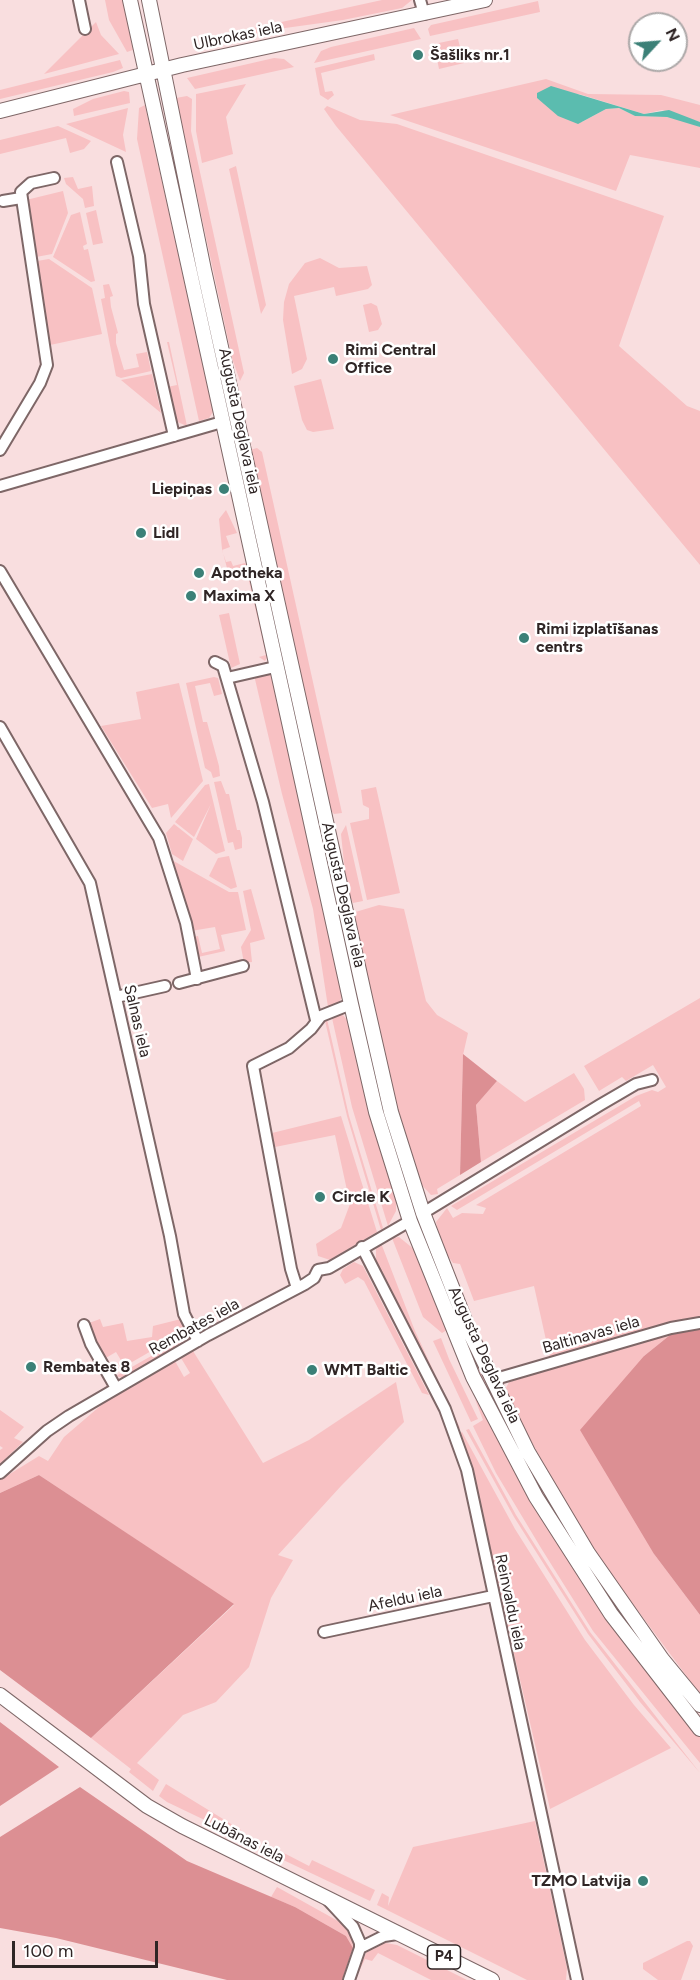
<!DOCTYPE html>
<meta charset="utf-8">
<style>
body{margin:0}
#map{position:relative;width:700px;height:1980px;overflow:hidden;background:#f9dedf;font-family:Figtree,sans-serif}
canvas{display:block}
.north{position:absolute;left:628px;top:12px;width:60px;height:60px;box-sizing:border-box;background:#fff;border:2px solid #aca8a8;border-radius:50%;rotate:64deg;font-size:16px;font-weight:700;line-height:24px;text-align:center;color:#2f2525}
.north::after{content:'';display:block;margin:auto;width:21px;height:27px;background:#3b8077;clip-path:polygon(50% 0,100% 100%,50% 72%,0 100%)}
.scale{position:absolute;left:12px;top:1941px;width:146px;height:27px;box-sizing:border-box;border:3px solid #2f2525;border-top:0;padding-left:8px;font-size:18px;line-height:21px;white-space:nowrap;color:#2f2525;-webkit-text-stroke:4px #fff;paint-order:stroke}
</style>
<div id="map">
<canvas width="700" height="1980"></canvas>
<div class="north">N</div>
<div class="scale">100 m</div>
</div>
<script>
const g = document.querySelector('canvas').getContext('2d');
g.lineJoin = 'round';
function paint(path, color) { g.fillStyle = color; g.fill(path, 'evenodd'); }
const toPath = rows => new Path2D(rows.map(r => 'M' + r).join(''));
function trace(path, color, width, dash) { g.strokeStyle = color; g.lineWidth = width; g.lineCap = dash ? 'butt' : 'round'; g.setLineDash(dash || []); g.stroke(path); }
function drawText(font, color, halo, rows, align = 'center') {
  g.font = font + ' Figtree,sans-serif'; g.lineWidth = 5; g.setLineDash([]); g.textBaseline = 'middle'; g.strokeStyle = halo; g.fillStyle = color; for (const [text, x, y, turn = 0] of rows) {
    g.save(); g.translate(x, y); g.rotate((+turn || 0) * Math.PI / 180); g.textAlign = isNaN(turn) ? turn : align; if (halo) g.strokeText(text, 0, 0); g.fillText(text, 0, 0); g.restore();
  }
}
const green = toPath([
 [105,0,123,0,133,50,127,52,109,20],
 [382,0,412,0,402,8,343,20,278,29,230,40,222,35],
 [538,1,540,12,430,36,428,29,431,25],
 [96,22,101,35,119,54,44,74],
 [414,28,421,39,314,63,321,51,331,47],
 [458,39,464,63,439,69,434,44],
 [374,54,375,60,321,73,325,92,332,91,334,95,328,100,320,95,315,68],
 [274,58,284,59,294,67,195,89,187,78],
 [120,60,123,68,113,72,0,99,0,90],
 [546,79,588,94,661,95,700,105,700,122,662,110,644,114,579,94,537,98,582,122,606,109,619,108,635,116,667,117,692,123,700,127,700,168,630,155,616,191,390,115],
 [246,84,226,117,233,154,202,163,196,131,196,94],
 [124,91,129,92,130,103,74,116,73,109,93,99],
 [187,96,192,99,191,131,244,373,240,381,232,358,176,98],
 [145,105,213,412,209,418,199,421,137,139,139,108],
 [327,106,360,120,397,124,664,216,619,346,687,406,700,411,700,565,336,126,324,109],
 [128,108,123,135,126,152,66,124],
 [58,126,91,141,84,149,70,153,66,138,0,154,0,140],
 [236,166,266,305,261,314,229,169],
 [73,177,78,189,92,186,94,206,85,208,83,199,66,184,64,178],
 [63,191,68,213,52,254,36,257,26,200],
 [96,210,103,243,93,245,86,213],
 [80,212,87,244,83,246,84,250,88,249,95,281,91,282,53,257,71,215],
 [320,258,339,268,367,266,372,285,368,289,336,296,334,287,294,296,307,359,302,369,292,374,283,320,284,302,289,284,305,263],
 [49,259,92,288,102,334,50,345,37,261],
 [109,284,113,296,110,297,111,307,118,333,116,334,116,343,124,370,139,367,136,354,147,352,151,371,121,378,116,376,101,299,105,298,103,285],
 [371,303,377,306,382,324,378,330,369,332,363,305],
 [167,342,169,342,187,426,175,421,167,387,177,385],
 [152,374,161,413,121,380],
 [321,379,334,429,313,432,307,430,302,420,294,386],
 [257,448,262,452,342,813,334,814,328,807,250,450],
 [238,453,310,778,309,782,234,454],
 [226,510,237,533,226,536,230,547,222,550,226,562,231,561,233,566,245,563,248,567,268,656,265,661,259,657,266,655,246,568,228,572,222,549,219,519],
 [229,613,240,664,231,668,219,615],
 [270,674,273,677,343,996,339,1002,328,1007,313,909,282,794,254,675],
 [214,677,218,678,222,694,214,696,210,683,195,686,203,722,207,722,219,766,220,776,213,778,211,772,205,768,186,683],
 [179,683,203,781,171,818,168,804,152,808,101,726,141,719,136,692],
 [221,781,226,794,229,794,237,830,240,830,242,838,242,848,235,850,233,842,228,843,214,782],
 [209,784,225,851,216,854,196,839,211,804,194,837,175,822,205,785],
 [376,787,400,893,367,900,350,823,369,819,369,808,363,805,361,790],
 [313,795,314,796,379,1088,377,1086],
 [174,824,193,839,183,861,172,854,166,833],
 [346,825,363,901,353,903,347,891,341,834],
 [229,856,237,887,231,889,209,876,218,858],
 [170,859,229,892,238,892,246,930,221,935,225,951,198,957,193,937,198,936,202,953,220,949,215,927,191,931],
 [251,889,265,939,250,943,252,962,244,963,241,947,251,930,243,891],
 [379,905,404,909,426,1001,437,1015,468,1033,463,1055,460,1175,437,1189,438,1194,431,1195,420,1183,391,1085,352,913],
 [700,998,700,1319,550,1358,534,1286,474,1301,460,1264,453,1263,442,1248,436,1222,447,1208,453,1218,462,1213,483,1214,486,1208,476,1205,641,1106,639,1101,457,1210,451,1206,636,1096,652,1090,658,1092,666,1087,653,1065,626,1081,622,1077,599,1091,584,1066],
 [342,1014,350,1023,396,1196,396,1211,388,1226,352,1107,332,1018],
 [327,1019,349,1116,383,1228,381,1230,347,1116,325,1021],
 [574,1073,584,1089,585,1100,481,1162,476,1105,497,1081,525,1102],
 [341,1116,377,1232,330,1260,318,1256,316,1244,341,1228,350,1204,335,1135,275,1147,272,1133],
 [399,1237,415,1250,447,1330,442,1333,423,1317,392,1238],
 [381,1243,415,1331,460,1428,457,1430,376,1262,376,1249],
 [354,1262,363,1266,429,1395,422,1393,364,1281,358,1277,345,1284,340,1275,343,1269],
 [100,1319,103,1327,123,1323,127,1341,152,1337,153,1326,181,1319,186,1331,113,1373,110,1368,122,1362,116,1352,104,1359,89,1323],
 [675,1331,644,1356,654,1554,700,1615,700,1694,606,1568,554,1484,508,1397,506,1388,509,1382],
 [190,1334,190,1339,123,1378,116,1376],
 [441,1338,449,1359,478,1419,471,1422,433,1341],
 [467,1338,527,1460,615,1606,700,1716,700,1721,612,1608,524,1462,478,1372,464,1339],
 [193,1351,263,1463,309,1440,396,1382,404,1422,341,1486,278,1555,293,1560,271,1598,249,1667,216,1702,183,1715,137,1763,159,1780,153,1791,129,1772,131,1769,91,1738,234,1605,39,1475,0,1493,0,1480,39,1456,48,1461,64,1437,106,1401,175,1361,184,1377,190,1373,181,1358],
 [475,1399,486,1413,576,1573,611,1625,700,1736,700,1763,593,1631,541,1548,496,1473,473,1426,483,1420],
 [0,1410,24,1427,14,1438,23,1442,0,1464,0,1450,3,1448,0,1446],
 [469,1429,516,1515,590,1632,700,1773,640,1702,588,1634,514,1517,466,1430],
 [462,1432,515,1529,585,1640,634,1705,671,1748,550,1809,487,1537,459,1434],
 [166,1784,241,1830,238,1836,167,1802,159,1796],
 [535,1821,567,1968,566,1980,527,1980,377,1905,382,1893,389,1897,388,1906,413,1847],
 [280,1851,309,1866,312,1860,375,1890,370,1901,277,1857],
 [277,1887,347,1926,355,1941,353,1948,346,1936,295,1907,271,1897],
 [687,1941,690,1941,693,1946,681,1980,658,1980,643,1969,643,1963],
 [380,1942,397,1945,467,1980,431,1980,378,1953,372,1961,365,1959,355,1980,366,1953]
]);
const forest = toPath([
 [463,1054,497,1081,476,1105,481,1162,460,1175],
 [700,1328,700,1615,654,1554,580,1430,644,1356,675,1331],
 [39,1475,234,1604,91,1738,0,1670,0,1493],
 [0,1722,59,1767,0,1806],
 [80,1787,187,1861,295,1907,346,1936,353,1948,342,1980,227,1980,56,1938,0,1928,0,1837]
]);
const water = toPath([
 [551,86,644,114,669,110,700,122,700,127,667,117,635,116,619,108,606,109,578,124,558,116,537,98,537,93]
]);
const minor = toPath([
 [79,0,85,29],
 [420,0,424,14],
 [117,162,139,256,144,304,174,436],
 [3,201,21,198],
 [0,450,40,383,47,365,21,192,31,183,54,178],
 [0,486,222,422],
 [0,571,159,838,186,923,197,979],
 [215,662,223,666,263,802,316,1020],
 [227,678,275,667],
 [0,727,90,883,170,1236,184,1314,198,1341],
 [179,983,243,966],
 [116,997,165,986],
 [423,1213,600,1105,636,1084,652,1080],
 [362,1247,445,1409,467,1470,577,1980],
 [297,1288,291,1269,253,1066,289,1048,311,1029,321,1016,351,1004],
 [84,1325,91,1344,116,1388],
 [492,1380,671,1328,700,1323],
 [0,1473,47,1431,69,1416,208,1335,305,1284,314,1278,318,1270,329,1268,410,1221],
 [324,1632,493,1596],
 [327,1899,353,1927,360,1943,360,1948,349,1980],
 [360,1948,384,1936,397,1934]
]);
const major = toPath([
 [130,0,351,1004,376,1112,410,1221,473,1377,536,1497,611,1614,700,1729],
 [149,0,204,270,366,1002,391,1112,423,1213,470,1333,528,1452,588,1553,662,1659,700,1705],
 [0,111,182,65,485,0],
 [0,1695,147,1806,182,1826,492,1980]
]);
const markers = [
 [418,55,6,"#3b8077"],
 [333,359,6,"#3b8077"],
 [224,489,6,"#3b8077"],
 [141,533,6,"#3b8077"],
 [199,573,6,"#3b8077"],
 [191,596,6,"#3b8077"],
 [524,638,6,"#3b8077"],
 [320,1197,6,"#3b8077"],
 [31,1367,6,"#3b8077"],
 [312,1370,6,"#3b8077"],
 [643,1881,6,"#3b8077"]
];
const shields = [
 [444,1957,33]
];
const shieldNames = [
 ["P4",444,1957]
];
const streetNames = [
 ["Ulbrokas iela",238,36,-12],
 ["Augusta Deglava iela",239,421,78],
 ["Augusta Deglava iela",343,895,77],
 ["Salnas iela",137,1021,77],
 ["Rembates iela",194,1327,-29],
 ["Baltinavas iela",591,1335,-16],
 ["Augusta Deglava iela",484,1355,65],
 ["Afeldu iela",405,1599,-12],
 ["Reinvaldu iela",510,1602,78],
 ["Lubānas iela",244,1839,27]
];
const poiNames = [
 ["Šašliks nr.1",430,55],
 ["Rimi Central",345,350],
 ["Office",345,368],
 ["Liepiņas",212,489,"right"],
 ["Lidl",153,533],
 ["Apotheka",211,573],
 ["Maxima X",203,596],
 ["Rimi izplatīšanas",536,629],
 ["centrs",536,647],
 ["Circle K",332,1197],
 ["Rembates 8",43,1367],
 ["WMT Baltic",324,1370],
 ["TZMO Latvija",631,1881,"right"]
];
paint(green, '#f8c1c3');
paint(forest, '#dc8f93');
paint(water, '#5bbcaf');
trace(minor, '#7e6767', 14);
trace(major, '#7e6767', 16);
trace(minor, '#fff', 10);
trace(major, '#fff', 14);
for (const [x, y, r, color] of markers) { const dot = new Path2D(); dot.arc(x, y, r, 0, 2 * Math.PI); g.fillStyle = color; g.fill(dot); trace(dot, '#fff', 2); }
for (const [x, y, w] of shields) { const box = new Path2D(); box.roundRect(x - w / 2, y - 12, w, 24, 4.5); g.fillStyle = '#fff'; g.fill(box); trace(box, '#2f2525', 1.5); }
drawText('bold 15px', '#2f2525', null, shieldNames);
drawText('16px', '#2f2525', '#fff', streetNames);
drawText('bold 16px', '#2f2525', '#fff', poiNames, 'left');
</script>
